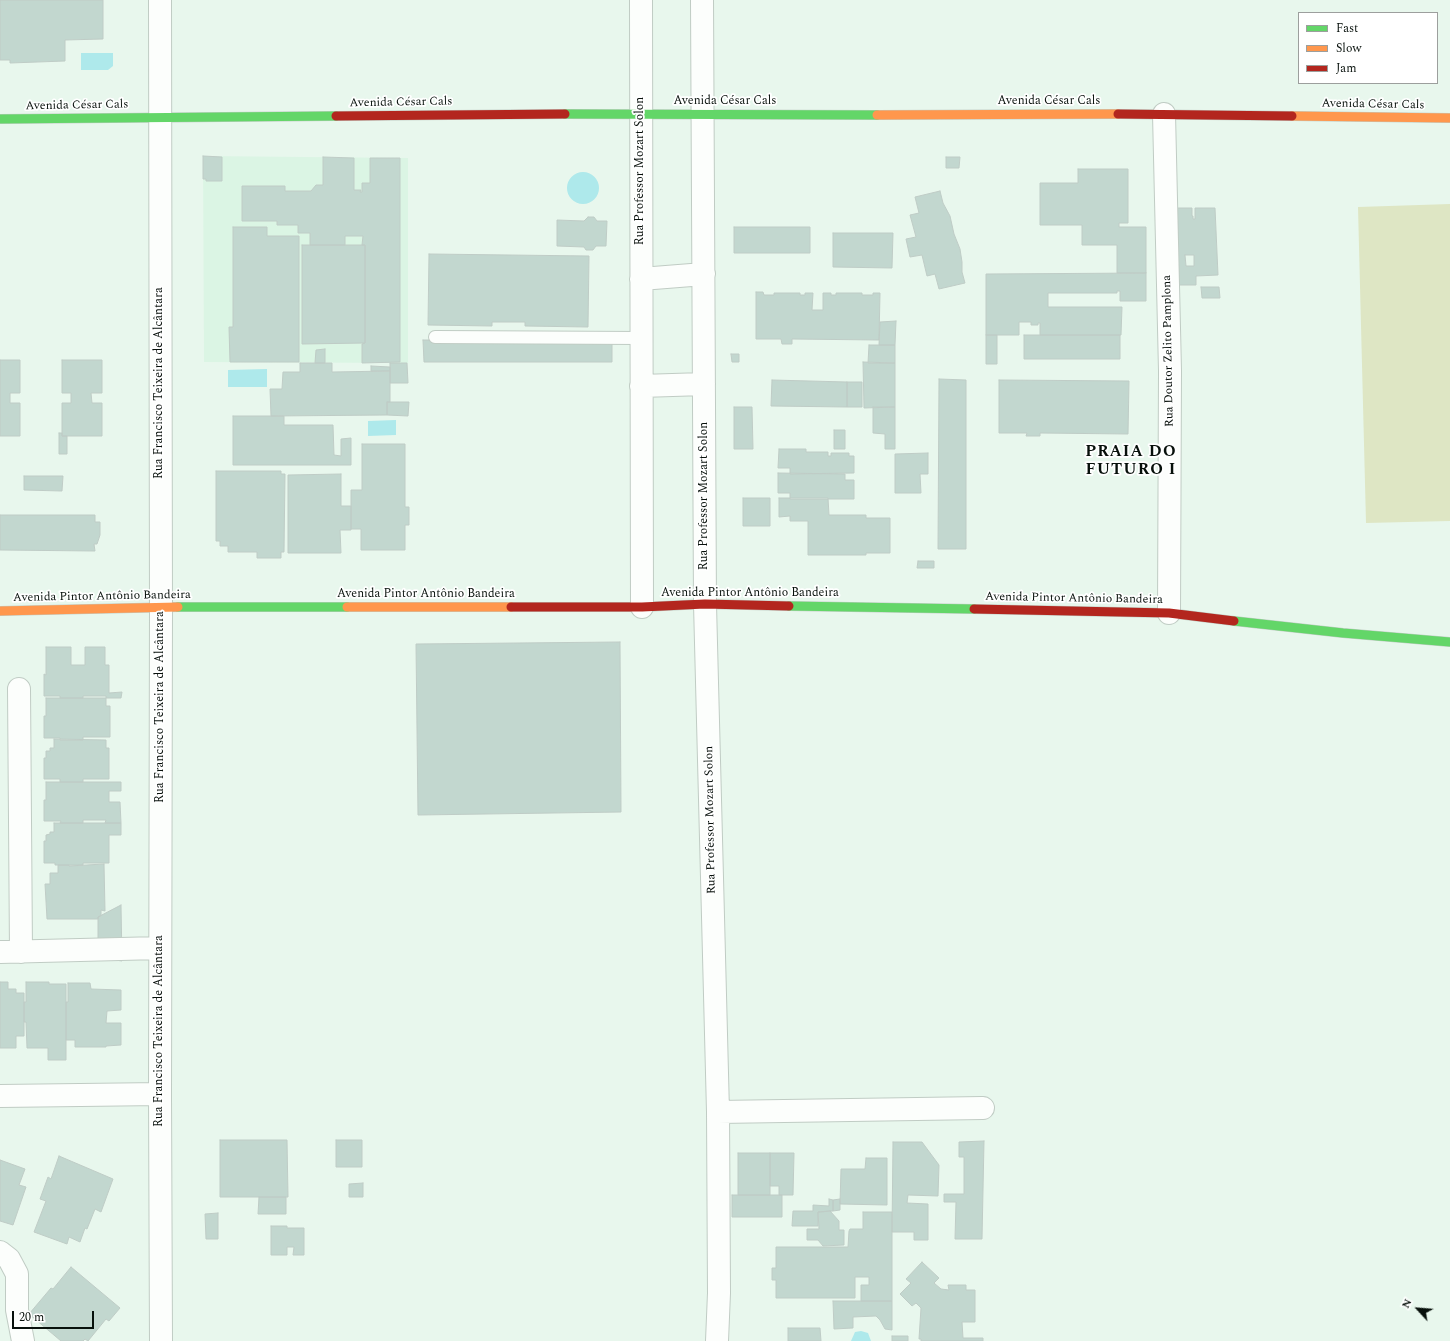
<!DOCTYPE html>
<meta charset="utf-8">
<style>
body{margin:0}
#map{position:relative;width:1450px;height:1341px;overflow:hidden;background:#e8f7ed;font-family:Spectral,serif}
canvas{display:block}
.legend{position:absolute;left:1298px;top:12px;width:140px;height:72px;box-sizing:border-box;background:#fff;border:1px solid #9c9f9d;margin:0;padding:5px 7px;list-style:none;font-size:12px;color:#07100b}
.legend li{display:flex;align-items:center;gap:8px;height:20px}
.legend b{width:20px;border:1px solid #9c9f9d}
.north{position:absolute;left:1398px;top:1289px;width:40px;height:40px;-webkit-text-stroke:3px #fff;paint-order:stroke;rotate:296deg;font-size:11px;font-weight:700;line-height:16px;text-align:center;color:#07100b}
.north::after{content:'';display:block;margin:auto;width:14px;height:18px;background:#07100b;clip-path:polygon(50% 0,100% 100%,50% 72%,0 100%)}
.scale{position:absolute;left:12px;top:1311px;width:82px;height:18px;box-sizing:border-box;border:2px solid #07100b;border-top:0;padding-left:5px;font-size:12px;line-height:14px;white-space:nowrap;color:#07100b;-webkit-text-stroke:3px #fff;paint-order:stroke}
</style>
<div id="map">
<canvas width="1450" height="1341"></canvas>
<ul class="legend">
<li><b style="height:5px;background:#63d668"></b>Fast</li>
<li><b style="height:5px;background:#ff974d"></b>Slow</li>
<li><b style="height:5px;background:#b3261e"></b>Jam</li>
</ul>
<div class="north">N</div>
<div class="scale">20 m</div>
</div>
<script>
const g = document.querySelector('canvas').getContext('2d');
g.lineJoin = 'round';
function paint(path, color) { g.fillStyle = color; g.fill(path, 'evenodd'); }
const toPath = rows => new Path2D(rows.map(r => 'M' + r).join(''));
function trace(path, color, width, dash) { g.strokeStyle = color; g.lineWidth = width; g.lineCap = dash ? 'butt' : 'round'; g.setLineDash(dash || []); g.stroke(path); }
function drawText(font, color, halo, rows, align = 'center') {
  g.font = font + ' Spectral,serif'; g.lineWidth = 3.5; g.setLineDash([]); g.textBaseline = 'middle'; g.strokeStyle = halo; g.fillStyle = color; for (const [text, x, y, turn = 0] of rows) {
    g.save(); g.translate(x, y); g.rotate((+turn || 0) * Math.PI / 180); g.textAlign = isNaN(turn) ? turn : align; if (halo) g.strokeText(text, 0, 0); g.fillText(text, 0, 0); g.restore();
  }
}
const built = toPath([
 [203,156,408,158,408,363,204,362]
]);
const green = toPath([
 [1450,204,1450,521,1366,523,1358,207]
]);
const water = toPath([
 [81,53,113,53,113,66,108,70,81,70],
 '567 188a16 16 0 1 1 32 0a16 16 0 1 1-32 0Z',
 [267,369,267,387,228,387,228,370],
 [396,420,396,435,368,436,368,421],
 [861,1331,868,1333,871,1341,844,1341,851,1341,855,1332]
]);
const building = toPath([
 [0,0,103,0,103,39,65,40,65,61,10,63,10,60,0,60,0,0],
 [203,156,222,157,222,181,206,181,206,179,203,179,203,156],
 [323,157,354,158,354,190,361,190,360,192,362,192,362,183,370,183,370,158,400,158,400,362,362,363,362,344,365,343,365,245,362,245,363,236,345,236,345,245,310,245,310,233,298,233,298,225,277,225,277,221,242,221,242,186,285,186,285,191,311,191,316,185,323,185,323,157],
 [946,157,960,157,959,168,946,168,946,157],
 [1078,169,1128,169,1128,223,1119,223,1119,227,1146,227,1146,273,1117,273,1117,245,1082,245,1082,225,1040,225,1040,183,1078,183,1078,169],
 [940,191,943,203,950,216,954,234,960,249,962,262,962,272,965,283,939,289,935,274,927,276,922,255,910,257,906,239,916,237,910,215,919,213,915,197,940,191],
 [1171,208,1192,208,1192,216,1193,216,1193,219,1195,219,1195,208,1215,208,1218,275,1196,276,1196,285,1174,285,1171,208],
 [1185,255,1194,255,1194,266,1186,266,1185,255],
 [588,217,594,217,597,221,607,221,606,246,596,246,593,250,586,250,584,247,557,246,557,220,584,221,588,217],
 [233,227,267,227,267,236,299,236,299,362,230,362,229,327,233,327,233,227],
 [734,227,810,227,810,253,734,253,734,227],
 [833,233,893,233,892,268,833,267,833,233],
 [302,245,365,245,365,343,302,344,302,245],
 [429,254,589,256,588,327,525,326,525,322,492,322,492,326,428,325,429,254],
 [1146,273,1146,301,1120,301,1120,291,1117,291,1117,293,1048,293,1048,307,1122,307,1121,335,1040,335,1040,323,1038,323,1038,325,1031,325,1031,322,1019,322,1019,335,986,335,986,274,1146,273],
 [1201,287,1219,287,1220,298,1202,298,1201,287],
 [756,292,763,292,764,295,774,295,774,293,800,293,800,295,805,295,805,293,813,293,812,310,823,310,823,293,831,293,831,295,836,295,836,293,862,293,862,295,873,295,873,293,880,293,879,340,792,339,792,344,782,344,781,339,756,339,756,292],
 [896,321,895,345,879,345,880,322,896,321],
 [986,335,997,335,997,364,986,364,986,335],
 [1024,335,1120,335,1120,359,1024,359,1024,335],
 [423,340,612,340,612,362,424,362,423,340],
 [869,345,895,345,895,363,868,363,869,345],
 [325,349,325,363,315,363,316,350,325,349],
 [731,354,739,354,739,362,732,362,731,354],
 [0,360,20,360,20,393,10,393,10,403,20,403,20,436,0,436,0,360],
 [62,360,102,360,102,393,91,393,92,403,102,403,102,436,62,436,62,403,71,403,71,393,62,393,62,360],
 [863,362,895,363,895,407,864,408,863,362],
 [300,363,332,363,332,372,390,371,390,402,387,402,387,415,271,416,270,389,282,389,283,372,300,372,300,363],
 [390,363,407,363,408,383,390,383,390,363],
 [371,366,390,367,390,371,371,371,371,366],
 [939,379,966,380,966,549,938,549,939,379],
 [772,380,847,382,847,407,771,406,772,380],
 [999,380,1129,381,1128,434,1040,433,1040,436,1026,436,1027,433,999,433,999,380],
 [847,382,862,382,862,407,847,407,847,382],
 [387,402,409,402,408,416,387,415,387,402],
 [734,407,752,407,753,449,734,449,734,407],
 [873,407,895,407,895,449,885,449,885,434,873,433,873,407],
 [233,416,284,416,284,425,333,425,334,455,341,456,341,439,351,438,351,465,233,465,233,416],
 [834,430,845,430,845,449,834,449,834,430],
 [59,433,62,433,62,436,67,436,67,454,59,454,59,433],
 [362,444,405,444,405,507,409,507,409,525,405,525,405,550,361,550,361,529,351,529,351,490,362,490,362,444],
 [779,449,806,449,806,452,828,452,828,456,831,456,831,453,849,453,849,456,854,456,854,473,790,474,790,468,778,468,779,449],
 [928,453,928,474,920,474,921,493,895,493,895,454,928,453],
 [216,471,281,471,281,474,285,474,284,552,281,552,281,558,257,558,257,552,228,552,228,546,220,546,220,541,216,541,216,471],
 [778,473,845,474,845,480,854,480,854,499,790,499,790,493,778,493,778,473],
 [341,474,341,506,351,506,351,530,340,530,341,553,288,553,288,475,341,474],
 [24,476,63,476,62,491,24,490,24,476],
 [743,498,770,498,770,526,743,526,743,498],
 [779,498,828,498,829,515,866,515,866,518,890,518,890,553,866,553,866,555,808,555,808,521,790,521,790,516,779,517,779,498],
 [0,515,95,515,95,522,100,522,100,535,97,544,94,544,95,551,0,550,0,515],
 [918,561,934,561,934,568,917,568,918,561],
 [620,642,621,812,418,815,416,644,620,642],
 [46,647,71,647,71,665,85,665,85,647,105,647,105,665,109,665,109,693,122,692,121,698,106,698,106,696,83,696,83,698,60,698,60,696,44,696,44,674,46,675,46,647],
 [46,698,106,698,106,706,110,706,110,737,83,737,83,740,60,740,60,738,44,738,44,716,46,716,46,698],
 [54,739,106,740,106,748,109,748,109,779,83,779,83,782,60,782,60,779,44,779,44,758,46,758,46,751,50,751,50,748,54,748,54,739],
 [46,782,121,782,121,791,109,791,109,802,120,802,121,823,105,823,106,820,83,820,83,823,60,823,61,821,44,821,44,800,46,800,46,782],
 [54,823,121,823,121,835,109,835,109,863,83,863,83,865,55,865,55,863,44,863,44,841,46,841,46,835,50,834,50,832,54,832,54,823],
 [104,864,105,911,101,910,101,916,98,917,98,919,47,919,45,884,50,884,50,873,58,873,58,865,69,865,69,866,104,864],
 [121,905,122,961,108,959,98,950,98,917,121,905],
 [0,982,8,982,8,989,16,989,16,993,24,993,24,1036,16,1036,16,1048,0,1048,0,982],
 [26,982,49,982,49,984,66,984,66,1060,48,1060,48,1048,27,1048,26,1022,24,1022,24,1002,26,1002,26,982],
 [68,983,90,983,91,989,121,990,121,1010,107,1011,106,1023,121,1023,121,1045,106,1046,106,1047,75,1047,75,1040,66,1040,66,1002,68,1002,68,983],
 [220,1140,287,1140,288,1197,220,1197,220,1140],
 [336,1140,362,1140,362,1167,336,1167,336,1140],
 [984,1141,982,1239,955,1239,956,1202,944,1202,944,1194,964,1194,964,1157,959,1157,959,1142,984,1141],
 [893,1142,922,1142,939,1165,938,1196,908,1195,907,1203,928,1204,928,1240,914,1240,914,1232,892,1232,893,1142],
 [738,1153,770,1153,770,1195,738,1195,738,1153],
 [770,1153,794,1153,793,1195,779,1195,779,1186,770,1186,770,1153],
 [59,1156,113,1179,101,1212,95,1209,87,1229,85,1228,80,1242,69,1237,67,1244,34,1232,46,1201,40,1199,48,1177,51,1179,59,1156],
 [866,1158,887,1158,887,1205,840,1204,841,1169,865,1169,866,1158],
 [0,1160,25,1169,19,1185,26,1187,13,1225,0,1221,0,1160],
 [363,1183,363,1197,349,1197,349,1184,363,1183],
 [732,1195,782,1195,782,1217,732,1217,732,1195],
 [259,1197,286,1197,286,1214,258,1214,259,1197],
 [829,1199,833,1200,833,1211,818,1212,818,1226,792,1226,793,1211,813,1211,813,1205,829,1206,829,1199],
 [840,1199,840,1210,833,1211,833,1200,840,1199],
 [830,1211,839,1221,839,1230,844,1230,844,1245,823,1246,818,1240,807,1240,807,1229,819,1229,818,1212,830,1211],
 [863,1212,892,1212,892,1301,861,1301,861,1285,869,1285,869,1277,855,1277,855,1298,776,1298,776,1280,772,1280,772,1268,776,1268,776,1247,848,1247,849,1231,850,1229,863,1229,863,1212],
 [218,1213,218,1239,206,1239,205,1214,218,1213],
 [271,1226,287,1226,287,1228,304,1228,304,1255,293,1255,294,1247,287,1247,287,1255,271,1255,271,1226],
 [922,1262,939,1278,934,1283,941,1289,949,1290,948,1285,966,1285,966,1290,975,1290,975,1322,962,1322,963,1338,983,1338,983,1341,921,1341,921,1339,919,1339,921,1308,916,1303,912,1306,900,1294,911,1283,906,1279,922,1262],
 [71,1267,120,1308,109,1321,106,1319,88,1341,85,1339,83,1341,61,1341,29,1314,51,1288,53,1289,71,1267],
 [833,1301,892,1301,892,1330,885,1329,880,1320,876,1316,853,1317,853,1328,834,1329,833,1301],
 [788,1328,820,1328,821,1341,788,1341,788,1328],
 [892,1336,908,1336,908,1341,892,1341,892,1336]
]);
const lane = toPath([
 [435,337,641,338]
]);
const street = toPath([
 [160,0,161,607,160,1094,161,1341],
 [641,0,642,607],
 [702,0,705,604,718,1112,719,1293,717,1341],
 [1164,114,1170,371,1169,613],
 [641,279,704,274],
 [641,386,704,384],
 [19,689,21,952],
 [0,952,160,948],
 [0,1096,160,1094],
 [718,1112,983,1108],
 [0,1252,9,1259,17,1274,17,1310,23,1341]
]);
const fast = toPath([
 [565,114,877,115],
 [0,119,336,116],
 [789,606,974,609],
 [178,607,347,607],
 [1234,621,1343,633,1450,642]
]);
const slow = toPath([
 [877,115,1118,114],
 [1292,116,1450,118],
 [347,607,511,607],
 [0,611,178,607]
]);
const jam = toPath([
 [1118,114,1292,116],
 [336,116,565,114],
 [511,607,642,607,705,604,789,606],
 [974,609,1169,613,1234,621]
]);
const streetNames = [
 ["Avenida César Cals",725,102],
 ["Avenida César Cals",1049,102],
 ["Avenida César Cals",401,103,-1],
 ["Avenida César Cals",1373,105,1],
 ["Avenida César Cals",77,106,-1],
 ["Rua Professor Mozart Solon",641,171,-90],
 ["Rua Doutor Zelito Pamplona",1169,351,-91],
 ["Rua Francisco Teixeira de Alcântara",160,383,-90],
 ["Rua Professor Mozart Solon",705,496,-90],
 ["Avenida Pintor Antônio Bandeira",750,594],
 ["Avenida Pintor Antônio Bandeira",426,595],
 ["Avenida Pintor Antônio Bandeira",102,597,-1],
 ["Avenida Pintor Antônio Bandeira",1074,599,1],
 ["Rua Francisco Teixeira de Alcântara",161,707,-90],
 ["Rua Professor Mozart Solon",711,820,-91],
 ["Rua Francisco Teixeira de Alcântara",160,1031,-90]
];
const districtNames = [
 ["PRAIA DO",1131,453],
 ["FUTURO I",1131,471]
];
paint(built, '#dbf5e4');
paint(green, '#dee6c4');
paint(water, '#aee9eb');
paint(building, '#c2d7cf');
trace(building, '#bfccc6', 1);
trace(lane, '#c0ccc4', 14);
trace(street, '#c0ccc4', 24);
trace(fast, '#c0ccc4', 10);
trace(slow, '#c0ccc4', 10);
trace(jam, '#c0ccc4', 10);
trace(lane, '#fcfefc', 12);
trace(street, '#fcfefc', 22);
trace(fast, '#63d668', 9);
trace(slow, '#ff974d', 9);
trace(jam, '#b3261e', 9);
drawText('12px', '#07100b', '#fff', streetNames);
g.letterSpacing = '1px';
drawText('bold 16px', '#07100b', '#fff', districtNames);
g.letterSpacing = '0px';
</script>
